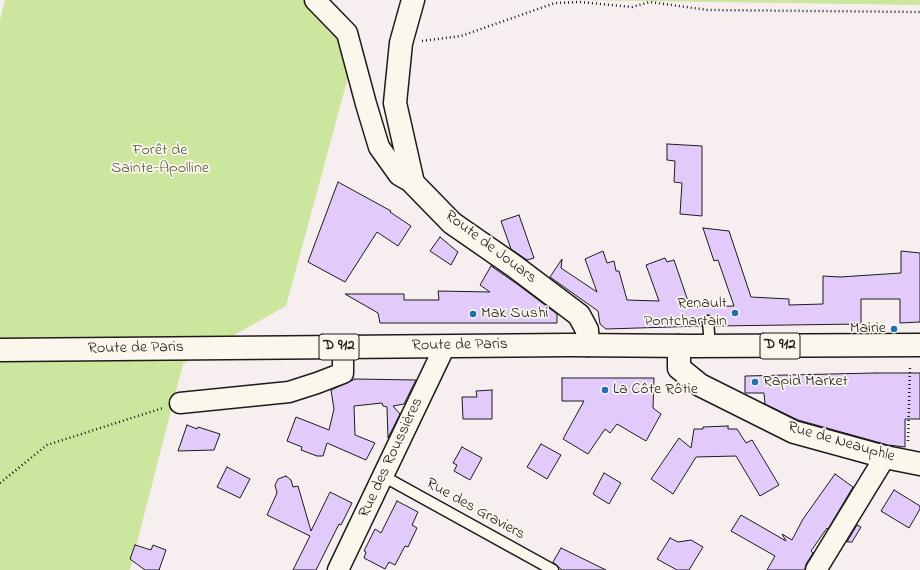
<!DOCTYPE html>
<meta charset="utf-8">
<style>
body{margin:0}
canvas{display:block;background:#f6eeef}
</style>
<canvas width="920" height="570"></canvas>
<script>
const g = document.querySelector('canvas').getContext('2d');
g.lineJoin = 'round';
function paint(path, color) { g.fillStyle = color; g.fill(path, 'evenodd'); }
const toPath = rows => new Path2D(rows.map(r => 'M' + r).join(''));
function trace(path, color, width, dash) { g.strokeStyle = color; g.lineWidth = width; g.lineCap = dash ? 'butt' : 'round'; g.setLineDash(dash || []); g.stroke(path); }
function drawText(font, color, halo, rows, align = 'center') {
  g.font = font + ' "Indie Flower",sans-serif'; g.lineWidth = 3.5; g.setLineDash([]); g.textBaseline = 'middle'; g.strokeStyle = halo; g.fillStyle = color; for (const [text, x, y, turn = 0] of rows) {
    g.save(); g.translate(x, y); g.rotate((+turn || 0) * Math.PI / 180); g.textAlign = isNaN(turn) ? turn : align; if (halo) g.strokeText(text, 0, 0); g.fillText(text, 0, 0); g.restore();
  }
}
const green = toPath([
 [5,0,305,0,330,19,353,59,286,306,183,364,130,570,0,570,0,20],
 [580,0,920,0,920,5]
]);
const building = toPath([
 [667,144,702,146,702,216,680,214,682,183,674,182,675,161,667,160,667,144],
 [338,182,391,211,390,212,411,226,398,246,377,232,345,282,308,262,338,182],
 [519,215,534,258,527,260,511,249,501,221,519,215],
 [703,228,729,231,751,297,789,299,789,305,823,304,823,276,840,277,901,273,901,251,920,253,920,322,900,323,900,299,861,299,861,324,716,326,714,318,708,315,702,318,702,326,606,329,600,324,598,311,550,277,562,259,561,268,597,292,585,259,603,251,607,263,614,261,616,271,619,271,627,300,659,301,646,265,665,258,667,262,674,260,690,307,734,306,718,260,714,261,703,228],
 [440,237,458,252,451,265,430,251,440,237],
 [491,266,517,284,557,314,557,323,380,323,378,313,345,294,404,294,404,300,439,300,438,291,490,292,480,285,491,266],
 [875,373,920,373,920,419,905,419,905,447,888,445,798,420,765,404,764,393,745,393,745,376,875,373],
 [562,378,654,378,653,408,661,414,646,441,617,424,610,433,605,429,588,454,563,439,584,401,562,401,562,378],
 [355,379,416,380,404,404,393,406,400,414,388,438,387,407,383,406,382,403,354,406,355,435,375,443,366,460,327,443,323,456,317,456,301,450,302,447,287,441,296,417,329,430,334,409,331,390,355,379],
 [492,390,492,419,463,419,462,397,477,397,476,391,492,390],
 [187,425,197,429,198,427,220,434,214,450,178,451,187,425],
 [728,426,728,429,737,429,746,443,752,440,779,485,760,496,736,456,696,457,673,494,651,479,679,438,691,448,694,429,703,429,703,427,728,426],
 [541,444,561,455,547,479,527,467,541,444],
 [462,447,482,458,470,480,454,471,457,465,453,463,462,447],
 [227,467,250,479,240,498,217,487,227,467],
 [604,473,621,483,609,504,593,494,604,473],
 [835,474,853,487,828,529,827,528,811,551,813,553,806,564,805,570,767,570,775,556,731,531,741,515,786,541,782,534,792,540,803,519,835,474],
 [286,476,291,480,293,487,298,486,311,531,330,492,352,503,341,525,339,524,316,570,293,570,310,536,267,515,277,493,275,485,278,479,286,476],
 [894,490,920,506,920,509,909,528,881,511,894,490],
 [397,501,418,512,412,525,417,528,408,547,405,546,395,565,389,562,385,569,364,558,366,552,364,551,375,529,381,533,397,501],
 [857,525,861,527,852,542,847,542,857,525],
 [670,538,678,542,691,540,703,547,689,570,677,570,657,559,670,538],
 [135,545,151,550,153,545,166,550,159,570,145,570,130,559,135,545],
 [561,548,606,570,562,570,553,562,561,548]
]);
const path = toPath([
 [422,41,461,36,555,3,580,2,632,7,650,2,708,10,920,12],
 [908,441,910,367],
 [0,483,47,445,163,408]
]);
const lane = toPath([
 [708,321,710,346],
 [383,476,553,570]
]);
const street = toPath([
 [315,0,347,33,366,104,379,147,399,175,413,183],
 [180,403,289,392,317,383,343,373,343,347],
 [338,570,445,346],
 [816,570,885,457]
]);
const secondary = toPath([
 [413,0,401,43,395,103,413,183,452,223,514,266,579,315,587,330,588,345],
 [679,346,679,368,700,385,794,432,885,457,920,464]
]);
const primary = toPath([
 [0,350,569,345,693,346,920,345]
]);
const markers = [
 [735,313,4,"#1f6fb2"],
 [473,314,4,"#1f6fb2"],
 [894,329,4,"#1f6fb2"],
 [755,382,4,"#1f6fb2"],
 [605,390,4,"#1f6fb2"]
];
const shields = [
 [780,346,40],
 [339,347,40]
];
const shieldNames = [
 ["D 912",780,346],
 ["D 912",339,347]
];
const parkNames = [
 ["Forêt de",160,151],
 ["Sainte-Apolline",160,169]
];
const streetNames = [
 ["Route de Jouars",490,248,37],
 ["Route de Paris",460,346,-1],
 ["Route de Paris",136,349,-1],
 ["Rue de Neauphle",841,443,16],
 ["Rue des Roussières",392,458,-65],
 ["Rue des Graviers",475,510,29]
];
const poiNames = [
 ["Renault",727,304,"right"],
 ["Pontchartain",727,322,"right"],
 ["Mak Sushi",481,314],
 ["Mairie",886,329,"right"],
 ["Rapid Market",763,382],
 ["La Côte Rôtie",613,390]
];
paint(green, '#cce79d');
paint(building, '#e2cbfb');
trace(building, '#1c1c1c', 1);
trace(lane, '#1c1c1c', 13);
trace(street, '#1c1c1c', 23);
trace(secondary, '#1c1c1c', 25);
trace(primary, '#1c1c1c', 25);
trace(path, '#1c1c1c', 2.5, [1, 3]);
trace(lane, '#fbf7ec', 10);
trace(street, '#fbf7ec', 20);
trace(secondary, '#fbf7ec', 22);
trace(primary, '#fbf7ec', 22);
for (const [x, y, r, color] of markers) { const dot = new Path2D(); dot.arc(x, y, r, 0, 2 * Math.PI); g.fillStyle = color; g.fill(dot); trace(dot, '#fbf7ec', 1.5); }
for (const [x, y, w] of shields) { const box = new Path2D(); box.roundRect(x - w / 2, y - 13, w, 26, 3); g.fillStyle = '#fbf7ec'; g.fill(box); trace(box, '#1c1c1c', 1); }
drawText('bold 15px', '#1c1c1c', null, shieldNames);
drawText('16px', '#515943', '#fbf7ec', parkNames);
drawText('16px', '#1c1c1c', '#fbf7ec', streetNames);
drawText('16px', '#1c1c1c', '#fbf7ec', poiNames, 'left');
</script>
